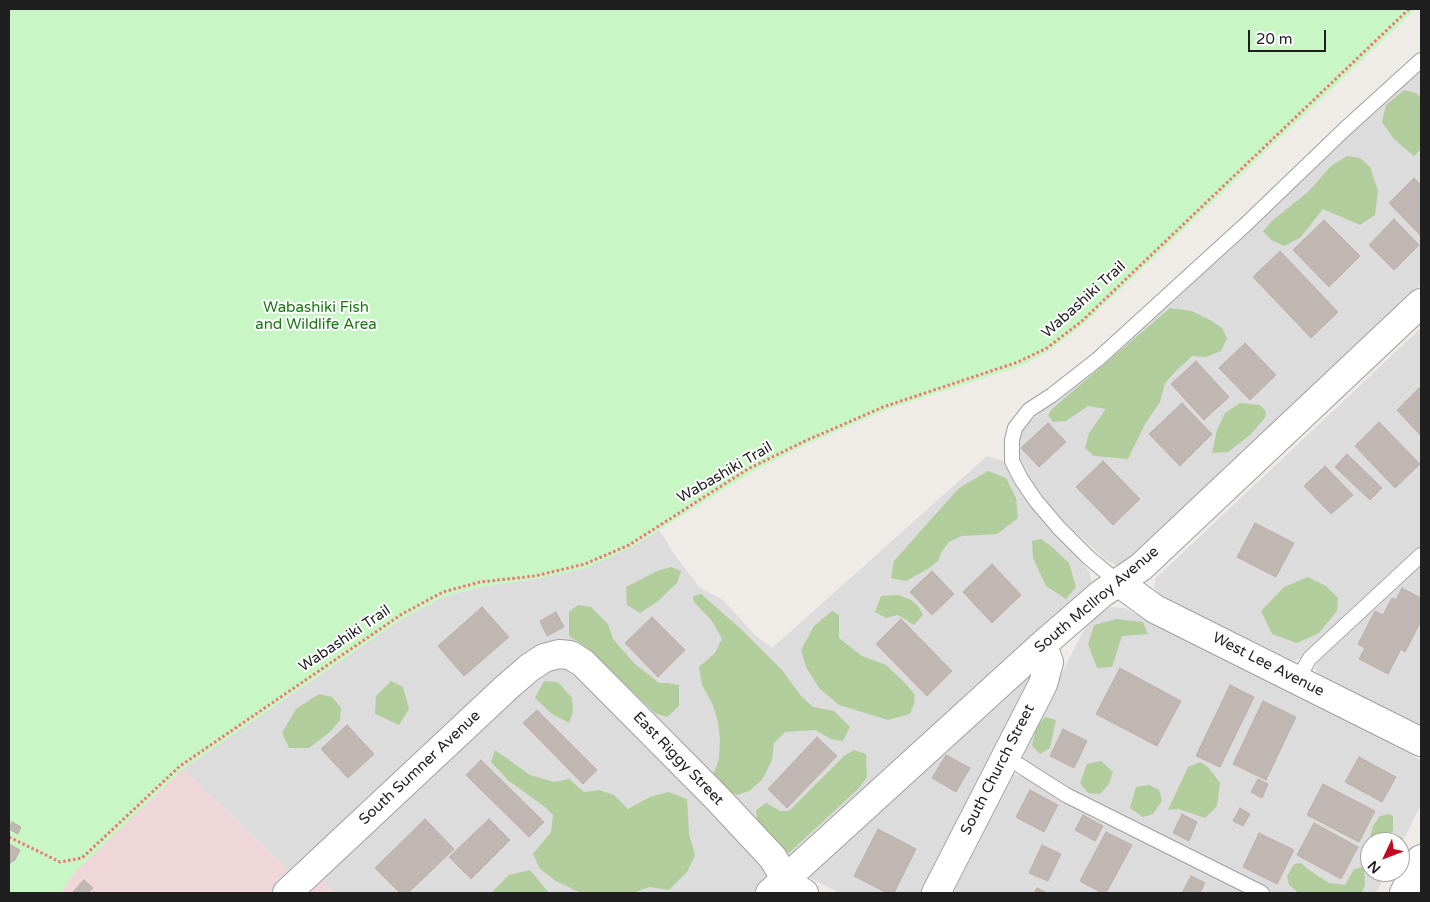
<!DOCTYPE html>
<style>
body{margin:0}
#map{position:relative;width:1430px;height:902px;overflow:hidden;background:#efebe6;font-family:"Varela Round",sans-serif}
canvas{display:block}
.frame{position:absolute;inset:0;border:10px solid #1f1f1f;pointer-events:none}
.north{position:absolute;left:1360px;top:832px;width:50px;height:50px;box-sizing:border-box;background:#fff;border:1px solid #a5a5a5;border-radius:50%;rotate:227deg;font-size:14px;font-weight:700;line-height:20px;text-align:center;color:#1f1f1f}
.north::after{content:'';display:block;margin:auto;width:18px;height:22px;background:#c40a22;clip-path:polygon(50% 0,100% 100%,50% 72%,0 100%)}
.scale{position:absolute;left:1248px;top:30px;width:78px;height:22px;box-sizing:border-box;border:2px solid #1f1f1f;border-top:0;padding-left:6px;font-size:15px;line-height:18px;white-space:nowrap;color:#1f1f1f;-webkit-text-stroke:4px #fff;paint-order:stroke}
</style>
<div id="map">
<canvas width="1430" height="902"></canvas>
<div class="frame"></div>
<div class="north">N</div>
<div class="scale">20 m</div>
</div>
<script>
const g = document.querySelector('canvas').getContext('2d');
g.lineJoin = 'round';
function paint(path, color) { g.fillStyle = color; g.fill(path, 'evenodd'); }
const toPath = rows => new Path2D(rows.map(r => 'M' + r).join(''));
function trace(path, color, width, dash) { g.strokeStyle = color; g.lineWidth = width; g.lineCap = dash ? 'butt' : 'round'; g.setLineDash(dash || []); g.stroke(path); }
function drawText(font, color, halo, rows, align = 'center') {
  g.font = font + ' "Varela Round",sans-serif'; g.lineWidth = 4; g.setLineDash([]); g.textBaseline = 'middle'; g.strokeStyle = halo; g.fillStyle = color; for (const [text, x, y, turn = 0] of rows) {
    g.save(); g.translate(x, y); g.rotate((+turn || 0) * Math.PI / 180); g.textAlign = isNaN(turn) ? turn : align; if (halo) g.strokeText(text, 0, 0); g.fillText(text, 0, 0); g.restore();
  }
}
const residential = toPath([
 [1421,68,1421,285,1122,565,1118,566,1106,560,1063,521,1039,496,1025,475,1018,459,1019,436,1027,424,1253,226],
 [1421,328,1421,549,1308,654,1294,661,1164,598,1157,592,1154,587,1156,578],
 [987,456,1007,462,1025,497,1044,521,1080,560,1090,573,1092,587,788,860,571,646,291,873,183,769,400,620,443,597,630,548,659,530,677,558,699,587,723,600,755,635,772,648],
 [1421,561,1421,725,1319,676,1315,669,1319,660],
 [1110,607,1124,608,1303,698,1408,752,1421,761,1421,805,1400,846,1400,842,1370,842,1370,872,1387,872,1376,893,1274,893,1069,790,1019,757,1084,630,1097,615],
 [571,667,765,861,767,873,760,888,755,893,335,893,319,877,545,668],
 [1027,675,1031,676,1031,682,924,893,840,893,810,878,807,872],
 [1011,774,1022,776,1249,893,950,893]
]);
const commercial = toPath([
 [9,640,129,720,183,769,291,873,270,893,9,893],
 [319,877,335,893,302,893]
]);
const forest = toPath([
 [1404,90,1416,93,1421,98,1421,149,1414,156,1394,139,1382,122,1386,105],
 [1347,156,1360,158,1370,167,1378,191,1375,215,1360,225,1323,209,1300,238,1284,246,1271,240,1263,231,1273,220,1308,192,1331,166],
 [1170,308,1192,311,1212,321,1222,328,1227,338,1221,351,1206,357,1192,356,1176,371,1165,383,1160,402,1145,424,1128,459,1094,456,1085,448,1089,433,1106,409,1088,406,1066,421,1053,422,1048,415,1052,409],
 [1240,403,1260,405,1266,412,1265,418,1250,435,1228,452,1212,453,1217,430,1225,413],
 [988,471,1006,478,1016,498,1018,518,997,534,962,536,949,542,942,551,938,561,928,569,906,581,891,578,894,561,959,488],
 [1041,539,1052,547,1069,563,1076,587,1066,599,1046,586,1033,558,1032,541],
 [671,567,681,571,677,583,657,602,640,613,627,605,626,587,657,571],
 [1308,577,1326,586,1338,598,1337,611,1319,633,1297,643,1272,634,1261,611,1284,587],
 [701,594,742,630,782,670,801,696,813,707,834,711,850,727,843,741,831,739,815,730,785,732,774,743,772,760,762,780,749,791,737,795,725,789,713,775,719,759,720,739,718,722,712,703,702,685,699,667,715,653,722,639,712,621,694,602,693,596],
 [899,595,911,600,918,606,923,615,914,625,898,615,886,618,875,612,881,596],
 [578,605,591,607,608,624,613,639,634,663,659,683,667,683,679,685,679,706,667,717,655,713,586,647,569,636,569,612],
 [832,611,839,615,839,638,862,656,886,665,905,683,915,695,914,704,910,714,888,720,839,705,819,688,806,667,801,650,814,626],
 [1116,619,1143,622,1148,634,1122,636,1112,667,1097,668,1088,644,1094,625],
 [391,681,403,687,409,709,399,725,375,714,376,696],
 [544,681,558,682,572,698,573,712,569,723,552,714,535,698],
 [319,694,332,697,341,708,340,720,331,731,309,748,289,748,282,733,296,709],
 [1045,717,1056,720,1050,748,1040,754,1032,746,1036,728],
 [495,750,530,775,554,782,569,779,584,792,599,790,614,795,628,809,650,797,668,792,687,799,689,834,695,855,687,872,669,890,650,887,632,893,581,893,556,881,540,869,533,854,551,832,553,815,545,807,509,781,491,762],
 [854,750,866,754,867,777,859,788,789,853,777,845,758,826,756,810,766,803,780,811,789,811,844,756],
 [1101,761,1113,772,1109,784,1100,794,1088,793,1080,783,1087,764],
 [1200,762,1208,767,1220,783,1217,806,1205,818,1179,809,1168,810,1188,767],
 [1149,785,1159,790,1162,801,1153,814,1143,817,1130,808,1136,787],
 [1389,814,1393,816,1393,830,1386,842,1370,842,1370,847,1368,845,1373,826,1380,816],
 [1301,863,1309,870,1329,883,1345,885,1354,869,1364,867,1365,885,1362,893,1299,893,1289,885,1287,876,1294,864],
 [530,870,549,893,491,893,509,875]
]);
const park = toPath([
 [9,9,1416,9,1085,323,1049,351,1021,366,886,410,805,445,752,472,630,548,587,568,536,579,481,587,443,597,400,620,183,769,74,873,61,893,9,893]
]);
const building = toPath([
 [1414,178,1421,185,1421,236,1389,203,1414,178],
 [1394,219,1419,245,1394,270,1369,245,1394,219],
 [1324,220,1360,256,1329,287,1293,250,1324,220],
 [1280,251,1338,312,1311,338,1253,277,1280,251],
 [1245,343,1276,375,1250,400,1219,368,1245,343],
 [1196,361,1229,397,1204,420,1171,384,1196,361],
 [1421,386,1421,436,1397,410,1421,386],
 [1182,403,1212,434,1180,466,1149,434,1182,403],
 [1379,422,1420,464,1395,488,1355,446,1379,422],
 [1048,423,1066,442,1039,467,1021,448,1048,423],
 [1347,454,1382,488,1370,500,1335,467,1347,454],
 [1103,461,1140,499,1113,525,1076,487,1103,461],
 [1325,466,1353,495,1331,514,1304,486,1325,466],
 [1255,523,1294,543,1276,577,1237,557,1255,523],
 [992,564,1021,595,992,623,963,592,992,564],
 [932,571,954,594,932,615,910,592,932,571],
 [1402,588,1421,598,1421,621,1405,652,1401,649,1388,674,1359,659,1365,648,1358,644,1375,611,1383,615,1392,598,1396,600,1402,588],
 [482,607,509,637,464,676,438,646,482,607],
 [556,612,564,627,547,636,540,621,556,612],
 [652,617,685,650,658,677,625,643,652,617],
 [901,619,952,671,927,696,876,644,901,619],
 [1120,668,1181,701,1157,746,1096,714,1120,668],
 [1230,685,1254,697,1220,767,1196,756,1230,685],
 [1263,701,1296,717,1266,780,1233,764,1263,701],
 [537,710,597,770,583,784,523,723,537,710],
 [347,725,374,754,348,778,321,749,347,725],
 [1063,729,1087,741,1074,768,1050,756,1063,729],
 [817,737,837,756,787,808,768,789,817,737],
 [946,755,970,768,956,792,932,778,946,755],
 [1359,757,1396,777,1382,802,1345,782,1359,757],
 [481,760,544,822,529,837,466,775,481,760],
 [1258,779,1268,784,1262,798,1251,792,1258,779],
 [1323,784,1375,811,1359,842,1307,815,1323,784],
 [1030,790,1058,805,1044,832,1016,817,1030,790],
 [1240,808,1250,814,1243,826,1233,821,1240,808],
 [1182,814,1197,822,1189,841,1173,833,1182,814],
 [1083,815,1103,826,1095,841,1075,830,1083,815],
 [425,819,454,849,408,893,400,893,375,868,425,819],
 [489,819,510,840,471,879,449,857,489,819],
 [12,822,21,827,18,834,9,829,12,822],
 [1314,823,1358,847,1341,879,1297,855,1314,823],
 [878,829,916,849,894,893,887,893,854,876,878,829],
 [1106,832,1132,845,1106,893,1102,893,1080,881,1106,832],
 [1259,833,1294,850,1277,884,1243,867,1259,833],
 [9,844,20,850,15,860,9,864,9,844],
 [1042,845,1061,854,1048,881,1029,873,1042,845],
 [1191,876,1205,883,1200,893,1182,893,1191,876],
 [84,880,93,888,88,893,72,893,84,880],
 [1037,888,1047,893,1034,893,1037,888]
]);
const path = toPath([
 [9,837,60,862,82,858,180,766,402,614,443,592,480,582,535,576,585,564,629,545,748,469,805,441,883,407,1018,362,1047,348,1082,321,1409,9]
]);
const lane = toPath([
 [1118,582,1089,558,1059,528,1036,501,1021,479,1012,461,1012,440,1015,428,1029,410,1052,395,1098,359,1245,225,1346,128,1421,60],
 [1297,680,1310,658,1421,555],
 [1004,758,1019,765,1066,795,1262,893]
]);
const street = toPath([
 [1118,582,1155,609,1421,742],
 [287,893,507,687,529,668,544,658,559,654,570,655,583,663,716,797,773,858,780,870,794,887,804,893],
 [770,893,1040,647,1101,594,1141,567,1421,303],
 [936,893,1043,684,1049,662,1046,654,1040,647],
 [1404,893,1421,859]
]);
const streetNames = [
 ["Wabashiki Trail",1084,300,-42],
 ["Wabashiki Trail",725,473,-30],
 ["South McIlroy Avenue",1097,600,-40],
 ["Wabashiki Trail",345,639,-34],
 ["West Lee Avenue",1268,665,27],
 ["East Riggy Street",678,759,46],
 ["South Sumner Avenue",420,768,-43],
 ["South Church Street",998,770,-63]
];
const parkNames = [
 ["Wabashiki Fish",316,308],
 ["and Wildlife Area",316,325]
];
paint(residential, '#dddcdc');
paint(commercial, '#efd6d8');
paint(forest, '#b1cd9c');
paint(park, '#c8f7c5');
paint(building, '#c0b6b2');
trace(building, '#c0b0a9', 1);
trace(lane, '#a0a0a0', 16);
trace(street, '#a0a0a0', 30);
trace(path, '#f37377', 3, [2.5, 2.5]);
trace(lane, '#fff', 14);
trace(street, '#fff', 28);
drawText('15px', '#1f1f1f', '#fff', streetNames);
drawText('15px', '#167911', '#fff', parkNames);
</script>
